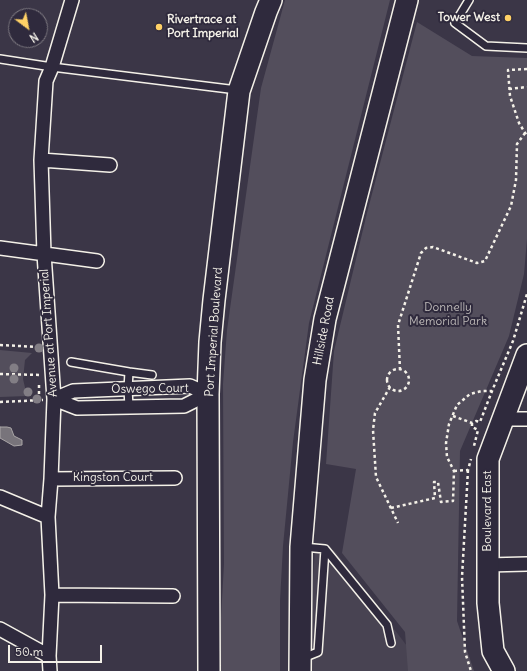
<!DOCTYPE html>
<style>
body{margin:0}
#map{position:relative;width:527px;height:671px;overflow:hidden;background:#3b3647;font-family:Delius,sans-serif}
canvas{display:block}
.north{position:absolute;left:8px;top:8px;width:40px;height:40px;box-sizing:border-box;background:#2f2a3d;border:1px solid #7e7a81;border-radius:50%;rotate:148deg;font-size:11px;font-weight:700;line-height:16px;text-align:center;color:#f4f1e8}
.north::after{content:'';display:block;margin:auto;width:14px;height:18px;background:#ffd166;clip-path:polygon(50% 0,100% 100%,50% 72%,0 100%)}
.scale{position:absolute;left:8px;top:645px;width:94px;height:18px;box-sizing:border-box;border:2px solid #f4f1e8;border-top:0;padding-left:5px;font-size:12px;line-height:14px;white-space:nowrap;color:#f4f1e8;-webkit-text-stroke:3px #2f2a3d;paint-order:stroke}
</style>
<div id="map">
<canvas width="527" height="671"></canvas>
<div class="north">N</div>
<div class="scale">50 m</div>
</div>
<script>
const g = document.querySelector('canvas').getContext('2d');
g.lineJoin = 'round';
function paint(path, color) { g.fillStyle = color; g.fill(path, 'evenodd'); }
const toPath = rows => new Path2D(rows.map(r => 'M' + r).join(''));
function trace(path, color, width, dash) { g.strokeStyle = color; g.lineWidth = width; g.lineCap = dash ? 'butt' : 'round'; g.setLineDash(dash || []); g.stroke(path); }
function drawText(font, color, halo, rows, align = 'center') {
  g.font = font + ' Delius,sans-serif'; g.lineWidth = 4; g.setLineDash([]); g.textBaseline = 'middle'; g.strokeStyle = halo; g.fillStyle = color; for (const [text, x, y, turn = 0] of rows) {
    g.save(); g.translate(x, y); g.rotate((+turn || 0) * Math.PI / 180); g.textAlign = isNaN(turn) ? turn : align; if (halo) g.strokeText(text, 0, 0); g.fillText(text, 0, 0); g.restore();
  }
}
const built = toPath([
 [315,549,334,550,407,646,409,671,307,671]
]);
const green = toPath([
 [285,0,390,0,309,323,293,442,283,546,280,601,280,671,218,671,224,564,223,384,227,330,261,88],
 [417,22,472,56,527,58,527,239,524,274,509,336,460,451,457,621,474,671,408,671,405,632,342,553,356,469,326,464,334,351,367,213],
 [0,350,32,353,25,360,23,379,27,396,0,397]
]);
const water = toPath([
 [0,427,7,427,11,428,14,436,22,440,22,445,14,446,0,438,0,427]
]);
const path = toPath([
 [527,69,508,70,510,96,519,123,527,136],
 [509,89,527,87],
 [0,345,39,347],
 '387 380a11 11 0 1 1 22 0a11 11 0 1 1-22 0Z',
 [400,370,398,325,421,253,426,248,433,247,477,263,485,261,511,206,516,180,517,144,525,133],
 [0,374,42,375],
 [390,387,375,413,373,430,376,477,398,523],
 [39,400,39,382],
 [0,402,43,400],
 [453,416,472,423,476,421,480,422,492,391,513,341,527,294],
 [472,423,472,427,478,430,474,446],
 [468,470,462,577,465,652,471,671],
 [454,471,468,470,471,459],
 [391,508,435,498,434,482,438,482,441,502,453,501,454,471,447,457,446,443,449,424,457,405,470,394,482,391,492,391]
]);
const lane = toPath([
 [469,0,455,23,486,46,527,48],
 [0,59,52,67,237,90],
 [71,362,129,372,128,389,129,407],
 [129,372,152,375],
 [303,547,325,549,387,625,391,643],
 [303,658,318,652,325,549]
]);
const street = toPath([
 [41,160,110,165],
 [0,248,97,261],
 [54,399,77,408,184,406,208,394],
 [54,399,73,391,190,386,208,394],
 [502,419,527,419],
 [51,479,175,478],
 [0,497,48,517],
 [487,565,527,564],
 [52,595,173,596],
 [0,629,49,656],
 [50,671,49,656,52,595,48,517,51,479,54,399,44,254,41,160,46,81,52,67,72,0]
]);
const primary = toPath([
 [209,671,208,394,210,342,214,300,239,91,266,12,271,0],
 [300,671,301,547,315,380,325,319,407,0],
 [504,671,493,651,488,603,488,459,527,355]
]);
const trees = [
 [39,348],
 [14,368],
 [14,379],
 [28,392],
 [37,399]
];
const markers = [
 [508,18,4,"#ffd166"],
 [159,27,4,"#ffd166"]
];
const poiNames = [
 ["Tower West",500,18],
 ["Rivertrace at",167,20,"left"],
 ["Port Imperial",167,34,"left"]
];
const parkNames = [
 ["Donnelly",448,308],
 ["Memorial Park",448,322]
];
const streetNames = [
 ["Hillside Road",324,331,-79],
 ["Port Imperial Boulevard",214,332,-86],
 ["Avenue at Port Imperial",49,333,-94],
 ["Oswego Court",150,389,-1],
 ["Kingston Court",113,478],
 ["Boulevard East",488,511,-90]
];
paint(built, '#484352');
paint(green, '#534e5c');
paint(water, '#78747b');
trace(water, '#aaa6a7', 1);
trace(lane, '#f4f1e8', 10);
trace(street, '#f4f1e8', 16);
trace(primary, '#f4f1e8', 24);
trace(path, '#f4f1e8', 2.5, [3, 3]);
trace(lane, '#2f2a3d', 7);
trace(street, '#2f2a3d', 13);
trace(primary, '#2f2a3d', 21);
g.fillStyle = '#827e85';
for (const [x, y] of trees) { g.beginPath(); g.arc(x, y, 4.5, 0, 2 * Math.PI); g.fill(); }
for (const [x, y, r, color] of markers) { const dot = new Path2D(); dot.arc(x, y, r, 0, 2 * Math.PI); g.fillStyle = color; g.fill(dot); trace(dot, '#2f2a3d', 1.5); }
drawText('bold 12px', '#f4f1e8', '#2f2a3d', poiNames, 'right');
drawText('12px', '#bcb8b7', '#2f2a3d', parkNames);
drawText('12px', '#f4f1e8', '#2f2a3d', streetNames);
</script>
